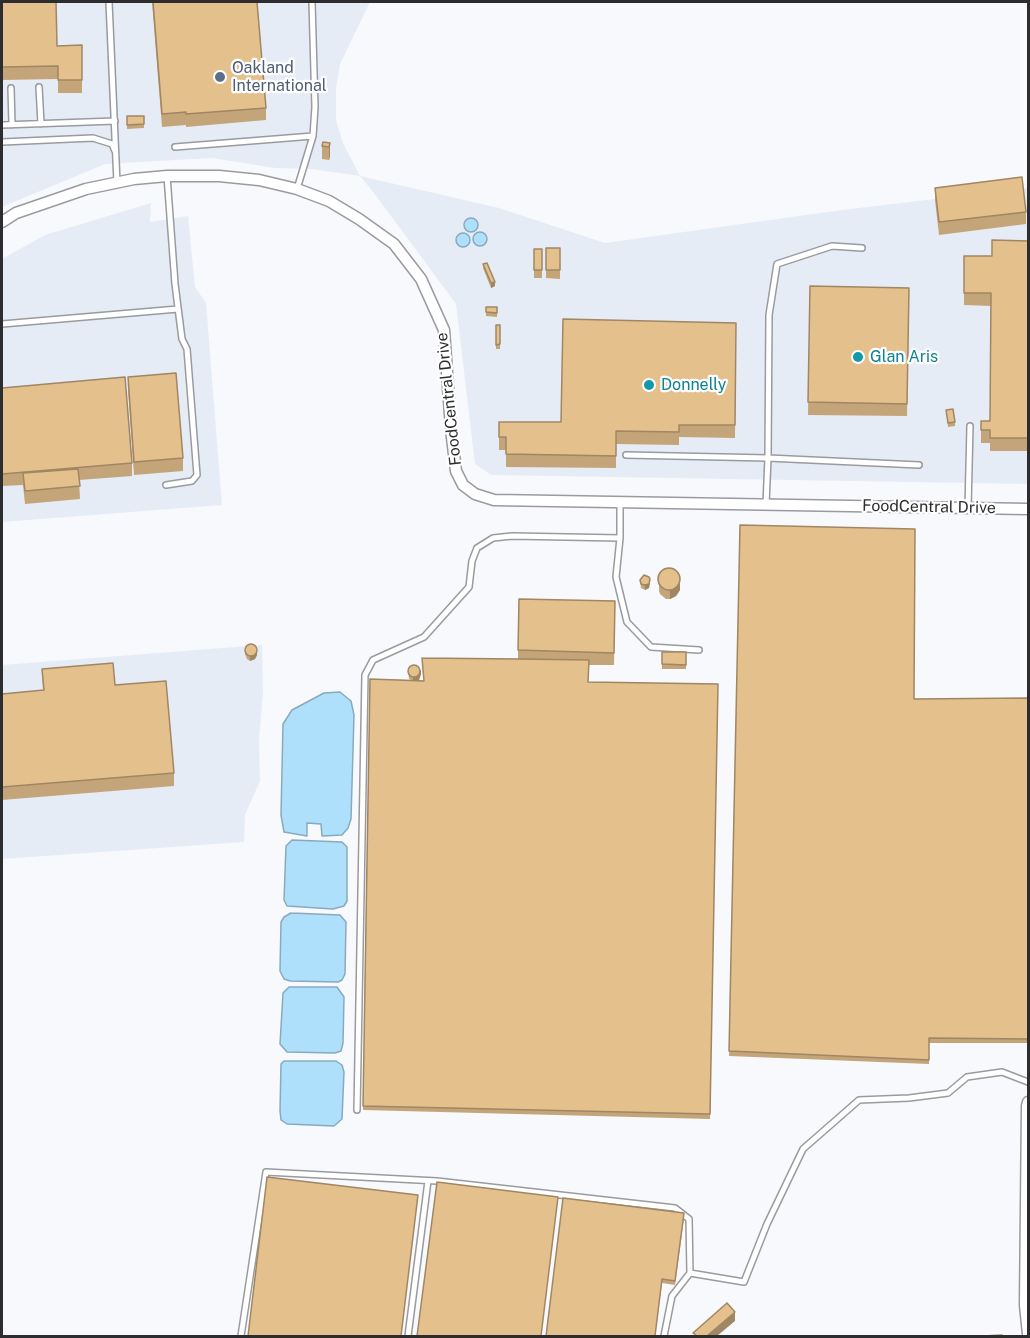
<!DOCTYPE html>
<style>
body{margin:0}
#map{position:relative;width:1030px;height:1338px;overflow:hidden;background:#f7f9fc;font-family:"Public Sans",sans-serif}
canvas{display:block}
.frame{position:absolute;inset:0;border:3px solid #2d2d2f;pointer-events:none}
</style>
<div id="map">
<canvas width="1030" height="1338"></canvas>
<div class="frame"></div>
</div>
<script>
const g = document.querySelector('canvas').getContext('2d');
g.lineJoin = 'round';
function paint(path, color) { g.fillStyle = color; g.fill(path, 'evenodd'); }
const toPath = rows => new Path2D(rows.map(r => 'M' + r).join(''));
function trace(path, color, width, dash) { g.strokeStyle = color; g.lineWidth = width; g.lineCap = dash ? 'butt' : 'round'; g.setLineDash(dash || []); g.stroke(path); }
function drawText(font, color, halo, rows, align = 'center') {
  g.font = font + ' "Public Sans",sans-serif'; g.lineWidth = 4.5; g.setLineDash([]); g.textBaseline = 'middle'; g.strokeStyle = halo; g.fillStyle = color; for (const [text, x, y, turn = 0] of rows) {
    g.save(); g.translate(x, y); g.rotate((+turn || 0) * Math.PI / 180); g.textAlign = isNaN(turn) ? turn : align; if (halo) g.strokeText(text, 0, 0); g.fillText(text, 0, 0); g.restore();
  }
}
const built = toPath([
 [2,2,370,2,340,64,336,89,336,120,343,143,360,176,499,208,605,243,842,210,1028,188,1028,484,491,475,475,464,456,304,374,193,360,176,311,169,275,168,212,158,105,164,2,207],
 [151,203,150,222,188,216,195,287,206,303,222,505,2,522,2,259,45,235],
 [262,645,263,692,259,740,260,781,245,815,244,842,2,859,2,665]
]);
const water = toPath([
 '464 225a7 7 0 1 1 14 0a7 7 0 1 1-14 0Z',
 '473 239a7 7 0 1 1 14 0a7 7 0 1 1-14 0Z',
 '456 240a7 7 0 1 1 14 0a7 7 0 1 1-14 0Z',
 [340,692,351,701,354,715,351,819,348,828,342,835,322,836,321,824,307,823,307,836,284,832,281,815,283,724,292,710,324,693,340,692],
 [292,840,342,842,347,847,347,901,344,906,333,909,287,906,284,900,286,846,292,840],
 [291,913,340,915,346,922,345,974,342,980,338,982,290,981,284,979,280,971,281,922,284,917,291,913],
 [289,987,337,987,344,997,343,1043,341,1051,335,1053,287,1052,280,1044,283,993,289,987],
 [284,1061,336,1061,342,1065,344,1072,342,1119,334,1126,287,1124,281,1120,280,1111,281,1064,284,1061]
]);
const service = toPath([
 [109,2,117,183],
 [39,87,41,124],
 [11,88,12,125],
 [2,125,115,121],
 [2,142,93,138,112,144,115,151],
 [175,147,313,136],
 [297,189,313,136,315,107,312,2],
 [2,324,178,309],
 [626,455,768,458,769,315,777,264,832,246,862,248],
 [166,485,192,481,197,475,187,349,182,339,175,284,167,176],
 [766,504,768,458,919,465],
 [968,508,970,426],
 [620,538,616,577,627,622,651,647,699,650],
 [357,1110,365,675,373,660,424,637,469,587,472,561,477,548,493,538,512,536,620,538,620,503],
 [690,1273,744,1282,767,1224,803,1149,859,1100,909,1098,948,1093,967,1077,1002,1072,1028,1082],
 [241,1336,266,1172,437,1181,675,1208,689,1219,690,1273,672,1296,664,1336],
 [408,1336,428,1181]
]);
const minor = toPath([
 [2,222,16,213,86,189,134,179,167,176,219,176,259,180,297,189,329,201,359,219,394,244,421,279,444,330,451,429,456,471,463,485,475,494,494,500,1028,509],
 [1028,1102,1027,1106,1025,1305,1028,1334]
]);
const wall = toPath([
 [2,2,57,46,82,45,82,93,58,93,58,79,2,80],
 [152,2,257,2,266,108,266,120,186,127,186,125,162,127],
 [127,116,144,116,144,128,127,129],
 [330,143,330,156,329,160,322,159,322,146],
 [935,188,1026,212,1026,224,939,235,935,200],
 [1029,241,1029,451,990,451,990,443,981,443,981,421,990,421,991,306,964,305,964,256,992,256],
 [546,248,560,248,560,279,546,278],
 [534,249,542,249,542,278,534,278],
 [483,264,495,286,491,288,483,268],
 [810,286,909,288,907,416,808,415],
 [486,307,497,307,497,317,486,316],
 [736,323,735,438,679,437,679,445,616,444,616,468,506,467,506,450,499,450,499,422,561,422],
 [496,325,500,325,500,349,496,349],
 [128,377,183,458,183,471,134,475,128,390],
 [2,388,132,463,132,476,79,480,80,499,25,504,23,485,2,486],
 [946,410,955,422,955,426,948,427],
 [740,525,914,699,1029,698,1029,1043,929,1043,929,1064,729,1056],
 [659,576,680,590,676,596,670,599,666,599,660,594,659,591],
 [640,580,650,584,649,588,645,590,641,588],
 [615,601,614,665,589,665,588,682,718,684,710,1119,363,1110,370,679,411,680,409,679,408,669,421,674,419,680,423,681,518,659,518,650],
 [245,649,257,655,255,659,250,661,247,659,245,654],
 [662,652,686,652,686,669,662,669],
 [42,669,115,685,174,773,174,786,2,800,2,694,43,690],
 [684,1218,675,1285,662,1283,655,1336,546,1336]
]);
const shadedWall = toPath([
 [330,143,330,156,329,160,329,147],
 [495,282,495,286,491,288,491,283],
 [650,579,649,588,645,590,645,585],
 [680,582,680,590,676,596,670,599,670,590],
 [257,651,257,655,255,659,250,661,250,656],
 [421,670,421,674,419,680,413,681,413,677],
 [735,1312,735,1321,717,1336,707,1336]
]);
const building = toPath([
 [2,2,56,2,57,46,82,45,82,80,58,80,58,66,2,67,2,2],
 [153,2,257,2,266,108,186,114,186,112,162,114,153,2],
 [127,116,144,116,144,124,127,125,127,116],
 [323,142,330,143,329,147,322,146,323,142],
 [1022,177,1026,212,939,222,935,188,1022,177],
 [992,240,1029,241,1029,438,990,438,990,430,981,430,981,421,990,421,991,293,964,293,964,256,992,256,992,240],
 [546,248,560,248,560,270,546,270,546,248],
 [534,249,542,249,542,270,534,270,534,249],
 [487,263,495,282,491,283,483,264,487,263],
 [810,286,909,288,907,404,808,402,810,286],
 [486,307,497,307,497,313,486,312,486,307],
 [563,319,736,323,735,425,679,425,679,432,616,431,616,456,506,454,506,437,499,437,499,422,561,422,563,319],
 [496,325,500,325,500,344,496,345,496,325],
 [176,373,183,458,134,462,128,377,176,373],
 [125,377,132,463,2,474,2,388,125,377],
 [953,409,955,422,948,423,946,410,953,409],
 [78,469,80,486,25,491,23,473,78,469],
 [740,525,915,529,914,699,1029,698,1029,1039,929,1038,929,1060,729,1051,740,525],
 '658 579a11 11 0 1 1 22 0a11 11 0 1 1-22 0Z',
 [644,575,649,577,650,579,649,584,645,585,641,584,640,580,644,575],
 [519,599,615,601,614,653,518,650,519,599],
 '245 650a6 6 0 1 1 12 0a6 6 0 1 1-12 0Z',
 [662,652,686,652,686,665,662,664,662,652],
 [422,658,518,659,589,660,588,682,718,684,710,1114,363,1106,370,679,424,681,422,658],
 [113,663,115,685,166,681,174,773,2,787,2,694,44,690,42,669,113,663],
 '408 671a6 6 0 1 1 12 0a6 6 0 1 1-12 0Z',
 [267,1177,418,1195,401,1336,248,1336,267,1177],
 [437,1182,558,1197,541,1336,417,1336,437,1182],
 [563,1198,684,1213,675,1281,662,1279,655,1336,546,1336,563,1198],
 [727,1303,735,1312,707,1336,697,1336,693,1333,727,1303],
 [1002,1335,1002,1336,983,1336,1002,1335]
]);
const markers = [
 [220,77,6,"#5c6f8a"],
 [858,357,6,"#0f9aa8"],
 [649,385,6,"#0f9aa8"]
];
const serviceNames = [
 ["Oakland",232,68],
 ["International",232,86]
];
const cultureNames = [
 ["Glan Aris",870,357],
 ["Donnelly",661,385]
];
const streetNames = [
 ["FoodCentral Drive",449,399,-96],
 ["FoodCentral Drive",929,507,1]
];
paint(built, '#e6ecf6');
paint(water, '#afe0fb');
trace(water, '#88aabe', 1.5);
trace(service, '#999b9e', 8);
trace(minor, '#999b9e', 13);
trace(service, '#fff', 5);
trace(minor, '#fff', 10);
paint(wall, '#c4a579');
paint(shadedWall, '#a08663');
paint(building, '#e4c08d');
trace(building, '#a08663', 1.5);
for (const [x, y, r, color] of markers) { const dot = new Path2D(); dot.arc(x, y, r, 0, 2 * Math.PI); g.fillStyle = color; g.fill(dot); trace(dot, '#fff', 2); }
drawText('16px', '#4e5e75', '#fff', serviceNames, 'left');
drawText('16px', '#0d838f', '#fff', cultureNames, 'left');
drawText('16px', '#2d2d2f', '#fff', streetNames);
</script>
